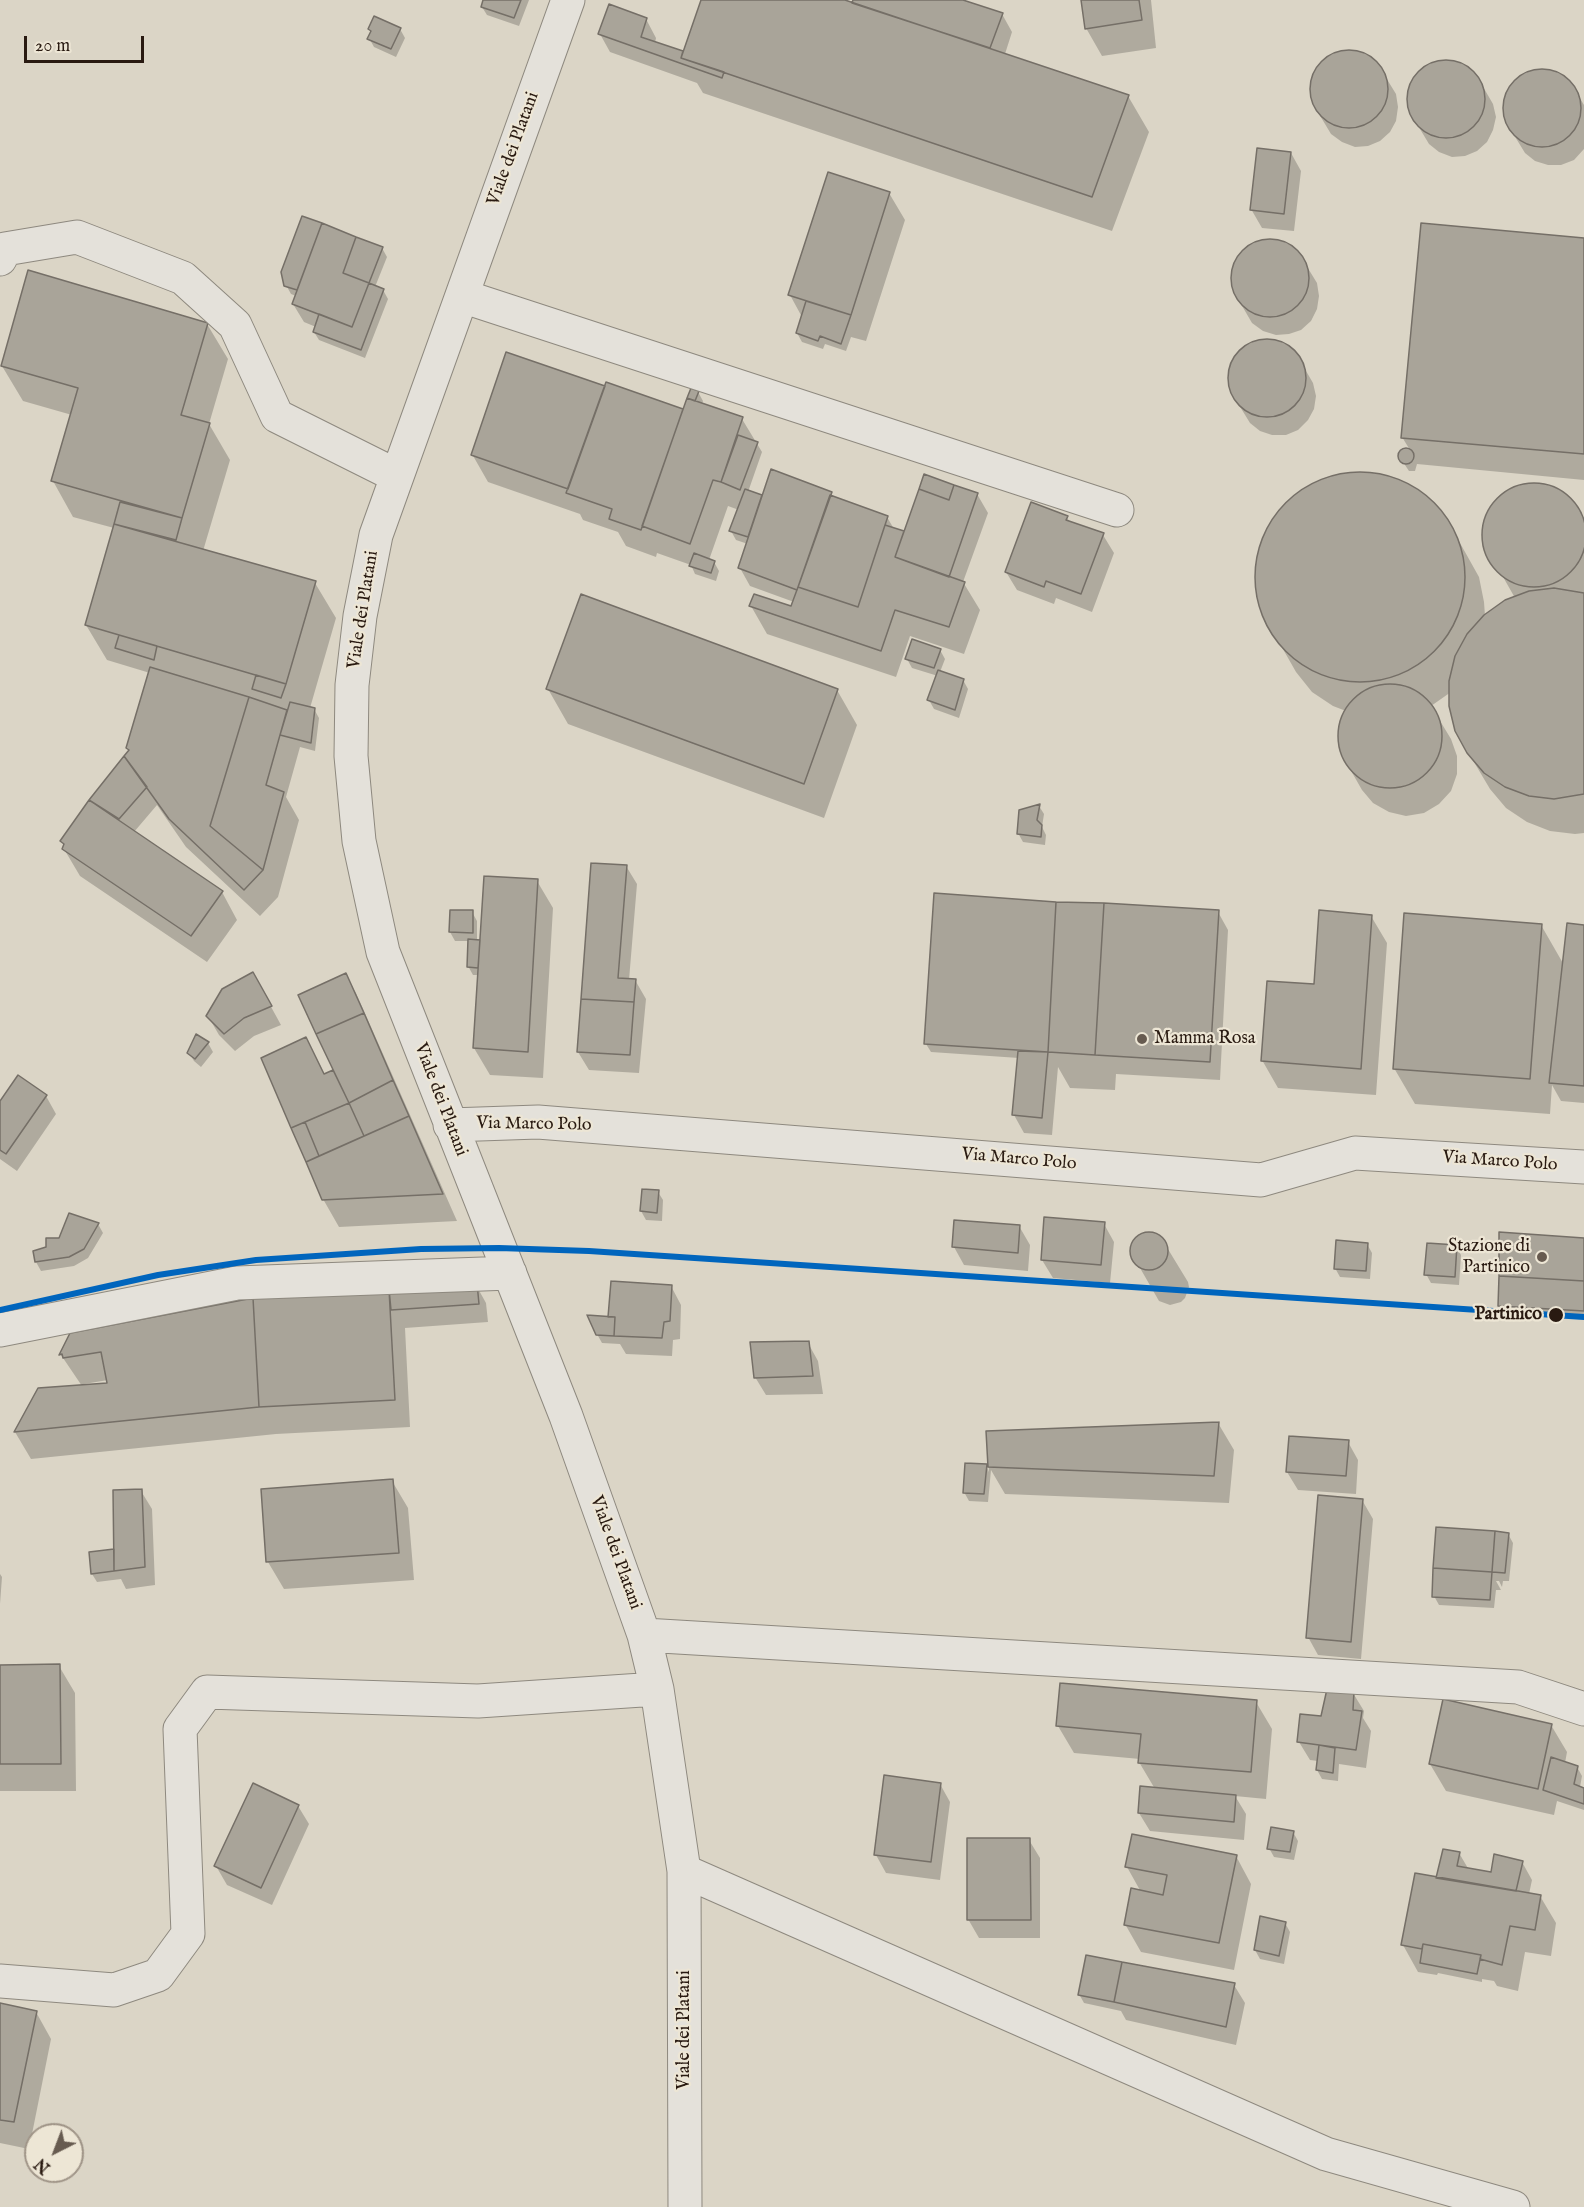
<!DOCTYPE html>
<style>
body{margin:0}
#map{position:relative;width:1584px;height:2207px;overflow:hidden;background:#dbd5c6;font-family:"IM FELL English",serif}
canvas{display:block}
.north{position:absolute;left:24px;top:2123px;width:60px;height:60px;box-sizing:border-box;background:#ede6d5;border:2px solid #9f9487;border-radius:50%;rotate:222deg;font-size:16px;font-weight:700;line-height:24px;text-align:center;color:#291a11}
.north::after{content:'';display:block;margin:auto;width:21px;height:27px;background:#675b50;clip-path:polygon(50% 0,100% 100%,50% 72%,0 100%)}
.scale{position:absolute;left:24px;top:36px;width:120px;height:27px;box-sizing:border-box;border:3px solid #291a11;border-top:0;padding-left:8px;font-size:18px;line-height:21px;white-space:nowrap;color:#291a11;-webkit-text-stroke:4px #ede6d5;paint-order:stroke}
</style>
<div id="map">
<canvas width="1584" height="2207"></canvas>
<div class="north">N</div>
<div class="scale">20 m</div>
</div>
<script>
const g = document.querySelector('canvas').getContext('2d');
g.lineJoin = 'round';
function paint(path, color) { g.fillStyle = color; g.fill(path, 'evenodd'); }
const toPath = rows => new Path2D(rows.map(r => 'M' + r).join(''));
function trace(path, color, width, dash) { g.strokeStyle = color; g.lineWidth = width; g.lineCap = dash ? 'butt' : 'round'; g.setLineDash(dash || []); g.stroke(path); }
function drawText(font, color, halo, rows, align = 'center') {
  g.font = font + ' "IM FELL English",serif'; g.lineWidth = 4.5; g.setLineDash([]); g.textBaseline = 'middle'; g.strokeStyle = halo; g.fillStyle = color; for (const [text, x, y, turn = 0] of rows) {
    g.save(); g.translate(x, y); g.rotate((+turn || 0) * Math.PI / 180); g.textAlign = isNaN(turn) ? turn : align; if (halo) g.strokeText(text, 0, 0); g.fillText(text, 0, 0); g.restore();
  }
}
const shadow = toPath([
 [485,0,529,0,519,26,487,15,482,7],
 [702,0,845,0,854,3,855,0,959,0,1002,14,1012,32,1005,54,1128,96,1149,132,1112,231,703,93,697,83,610,52,600,34,646,19,656,38,655,43,684,53],
 [1083,0,1151,0,1156,48,1102,56,1086,28],
 [400,29,405,38,396,57,374,47,369,38],
 [1354,51,1367,56,1377,63,1396,94,1398,107,1396,121,1390,132,1380,141,1368,146,1355,147,1342,142,1331,134,1313,104,1310,91,1312,78,1319,66,1328,57,1341,52],
 [1451,61,1464,66,1475,73,1493,104,1496,117,1493,130,1487,142,1477,151,1465,156,1452,157,1439,152,1429,144,1411,114,1407,100,1409,88,1416,75,1426,66,1438,62],
 [1547,70,1560,74,1570,82,1584,105,1584,149,1574,160,1561,165,1548,165,1535,161,1525,153,1506,122,1504,110,1506,96,1512,84,1522,75,1534,71],
 [1291,153,1301,171,1294,231,1262,228,1251,209],
 [889,193,905,220,866,341,851,337,846,351,825,344,823,349,802,342,797,333,802,317,790,295],
 [303,218,382,248,387,257,375,287,383,290,388,299,365,358,319,340,314,332,316,327,304,322,293,304,296,296,291,294,286,285],
 [1262,240,1275,240,1288,244,1298,252,1317,283,1319,296,1317,309,1311,321,1301,330,1289,334,1276,335,1263,331,1252,323,1234,292,1232,279,1233,266,1240,255,1249,245],
 [1584,240,1584,480,1417,464,1415,471,1409,471,1401,459,1401,452,1405,449,1410,450,1402,437],
 [207,324,228,359,209,424,230,460,203,551,315,583,336,618,310,708,314,709,319,718,315,751,300,747,286,797,299,820,278,897,260,916,186,847,157,805,134,832,222,892,237,920,207,962,80,876,64,849,65,846,62,841,90,801,130,751,127,748,150,673,107,660,86,625,114,528,73,517,53,481,72,415,23,401,2,366],
 [1272,340,1285,344,1295,352,1313,383,1316,396,1314,409,1308,420,1298,430,1286,435,1272,435,1260,431,1250,423,1231,392,1229,379,1230,366,1236,354,1247,346,1258,341],
 [607,384,684,411,698,392,703,401,702,404,742,419,762,452,748,492,761,497,762,499,831,493,834,498,887,517,894,529,905,533,977,494,988,513,963,582,980,610,964,654,910,636,896,677,767,634,751,606,792,608,794,602,750,586,740,568,748,544,736,540,731,531,739,510,728,506,709,560,714,562,719,571,716,581,695,574,691,565,657,553,656,557,626,546,618,532,583,520,580,514,488,482,472,454,605,388],
 [1360,473,1384,476,1408,485,1429,500,1446,518,1479,577,1484,602,1485,616,1515,598,1498,568,1495,570,1490,560,1484,543,1484,526,1490,509,1502,496,1517,487,1535,484,1552,487,1568,496,1579,510,1584,519,1584,833,1575,834,1550,831,1527,822,1506,808,1490,789,1468,752,1451,692,1431,706,1451,739,1457,756,1457,774,1451,791,1439,804,1424,813,1406,816,1389,812,1373,803,1362,790,1346,762,1340,745,1340,727,1346,711,1333,706,1312,692,1296,672,1263,614,1257,589,1257,564,1263,540,1274,518,1291,499,1312,485,1335,476],
 [1067,517,1070,523,1103,535,1114,553,1092,612,1056,598,1054,604,1017,590,1006,572],
 [940,650,945,659,940,672,963,680,968,689,959,718,934,709,929,700,938,676,912,668,907,659],
 [548,689,837,690,857,725,824,818,568,724],
 [1039,806,1044,814,1042,827,1046,835,1045,845,1023,842,1018,833],
 [626,866,637,884,629,980,635,980,646,999,639,1073,589,1070,578,1052],
 [537,881,553,908,543,1078,490,1075,474,1048,479,975,473,975,468,966,469,941,455,941,450,932,451,912,472,912,477,921,477,941,481,941],
 [1055,903,1218,912,1228,930,1220,1080,1116,1074,1115,1090,1070,1088,1058,1067,1052,1135,1024,1133,1014,1115,1019,1058,931,1052,926,1044],
 [1371,916,1387,943,1376,1095,1278,1088,1262,1060,1315,986],
 [1541,925,1564,965,1584,926,1584,1103,1561,1101,1552,1085,1550,1114,1415,1104,1394,1068],
 [253,974,281,1025,254,1036,235,1051,219,1035,208,1016],
 [346,975,356,993,457,1221,339,1227,323,1199,263,1059,316,1057,325,1075,335,1071],
 [208,1043,213,1052,201,1067,194,1061,189,1053],
 [46,1096,56,1114,17,1171,0,1159,0,1104],
 [658,1192,663,1200,662,1221,646,1220,641,1211],
 [98,1224,103,1233,88,1258,74,1266,41,1271,36,1262,34,1252,48,1248,60,1239],
 [1104,1224,1114,1242,1110,1283,1053,1278,1042,1260],
 [1019,1226,1030,1245,1028,1271,964,1265,954,1247],
 [1148,1232,1160,1236,1188,1282,1189,1287,1185,1298,1181,1302,1170,1305,1159,1301,1132,1254,1133,1242,1142,1234],
 [1584,1239,1584,1319,1505,1315,1499,1306],
 [1367,1244,1372,1253,1370,1279,1340,1277,1335,1268],
 [1456,1247,1461,1255,1459,1285,1431,1283,1426,1274],
 [476,1285,486,1303,488,1322,405,1328,410,1427,276,1434,31,1459,15,1432,39,1390,82,1386,61,1355,71,1334,253,1300],
 [108,1380,109,1384,84,1386,84,1384],
 [671,1286,681,1305,680,1339,673,1340,672,1356,626,1354,620,1344,602,1343,597,1334,610,1318],
 [808,1343,818,1361,823,1394,766,1395,755,1377],
 [1218,1423,1234,1450,1229,1503,1005,1494,991,1470,988,1502,969,1501,964,1492,986,1465,989,1472,987,1432],
 [1348,1442,1358,1460,1356,1494,1298,1490,1287,1472],
 [392,1481,408,1508,414,1580,284,1589,268,1562],
 [141,1491,152,1509,155,1585,126,1589,121,1579,97,1582,92,1574,115,1550],
 [1362,1500,1373,1519,1361,1659,1318,1655,1308,1637],
 [1508,1534,1513,1543,1509,1581,1503,1581,1502,1587,1499,1581,1496,1581,1501,1590,1496,1590,1494,1608,1439,1605,1434,1596],
 [0,1574,2,1577,0,1604],
 [0,1666,59,1666,75,1693,76,1791,0,1791],
 [1353,1693,1364,1711,1363,1718,1371,1731,1366,1768,1339,1764,1338,1781,1322,1779,1317,1770,1318,1761,1310,1760,1299,1742,1323,1718],
 [1256,1702,1272,1729,1266,1799,1235,1796,1246,1814,1244,1840,1150,1831,1139,1813,1155,1789,1139,1762,1140,1759,1074,1753,1058,1726],
 [1551,1725,1567,1752,1565,1763,1577,1767,1582,1776,1580,1787,1584,1789,1584,1810,1557,1801,1554,1815,1446,1791,1430,1764],
 [940,1784,950,1802,940,1880,886,1873,876,1855],
 [298,1806,309,1824,272,1905,227,1885,216,1866],
 [1293,1832,1298,1841,1294,1860,1274,1857,1269,1848],
 [1029,1840,1040,1858,1040,1938,979,1938,968,1919],
 [1459,1853,1469,1870,1492,1874,1522,1862,1532,1880,1529,1894,1540,1896,1556,1923,1551,1956,1525,1952,1518,1991,1497,1986,1494,1981,1482,1979,1482,1982,1438,1973,1437,1975,1418,1972,1403,1945,1438,1878],
 [1236,1856,1251,1884,1234,1970,1141,1952,1125,1924,1141,1892,1127,1867],
 [1285,1923,1290,1932,1284,1964,1260,1959,1255,1950],
 [1234,1985,1245,2003,1236,2045,1126,2020,1121,2011,1084,2003,1079,1994],
 [0,2005,36,2012,51,2039,29,2149,0,2143]
]);
const building = toPath([
 [483,0,521,0,514,18,481,7,483,0],
 [701,0,845,0,1129,95,1092,197,681,58,701,0],
 [853,0,963,0,1003,13,990,48,852,3,853,0],
 [1081,0,1139,0,1142,20,1085,29,1081,0],
 [609,4,647,18,641,37,683,51,681,58,724,72,722,78,598,34,609,4],
 [374,16,401,28,391,49,367,39,371,31,368,29,374,16],
 '1310 89a39 39 0 1 1 78 0a39 39 0 1 1-78 0Z',
 '1407 99a39 39 0 1 1 78 0a39 39 0 1 1-78 0Z',
 '1503 108a39 39 0 1 1 78 0a39 39 0 1 1-78 0Z',
 [1257,148,1291,152,1284,214,1250,210,1257,148],
 [828,172,890,192,851,315,788,295,828,172],
 [302,216,322,223,297,290,284,286,281,272,302,216],
 [322,223,356,237,343,273,369,283,352,327,292,304,322,223],
 [1421,223,1584,238,1584,454,1401,438,1421,223],
 [356,237,383,247,369,283,343,273,356,237],
 '1231 278a39 39 0 1 1 78 0a39 39 0 1 1-78 0Z',
 [28,270,208,323,181,415,210,423,182,518,51,481,78,388,1,366,28,270],
 [369,283,384,289,361,350,313,332,319,314,352,327,369,283],
 [806,301,851,315,841,344,820,336,818,341,796,333,806,301],
 '1228 378a39 39 0 1 1 78 0a39 39 0 1 1-78 0Z',
 [506,352,605,386,568,489,471,455,506,352],
 [606,382,683,409,641,530,609,519,612,509,566,493,606,382],
 [691,388,699,391,695,401,687,398,691,388],
 [687,398,743,417,721,482,713,480,690,544,642,526,687,398],
 [738,435,758,442,740,490,721,482,738,435],
 '1398 456a8 8 0 1 1 16 0a8 8 0 1 1-16 0Z',
 [771,469,832,492,797,590,738,568,771,469],
 '1255 577a105 105 0 1 1 210 0a105 105 0 1 1-210 0Z',
 [924,474,954,485,949,500,919,489,924,474],
 '1482 535a52 52 0 1 1 104 0a52 52 0 1 1-104 0Z',
 [954,485,978,493,949,577,895,557,919,489,949,500,954,485],
 [745,489,762,495,748,537,729,531,745,489],
 [830,495,888,516,858,607,798,587,830,495],
 [120,502,182,518,176,540,114,524,120,502],
 [1031,502,1068,516,1066,520,1104,533,1081,594,1046,581,1044,587,1005,572,1031,502],
 [114,524,316,581,286,684,85,625,114,524],
 [885,525,904,531,895,557,965,582,949,627,895,610,881,651,749,606,754,594,791,606,798,587,858,607,885,525],
 [694,553,715,561,711,573,689,566,694,553],
 [1554,588,1584,593,1584,794,1554,799,1529,796,1505,787,1484,773,1467,753,1455,731,1449,706,1449,681,1455,656,1467,634,1484,615,1505,600,1529,591,1554,588],
 [581,594,838,689,804,784,546,689,581,594],
 [119,635,157,646,154,660,115,648,119,635],
 [912,639,941,649,934,668,905,659,912,639],
 [150,667,249,697,210,826,263,870,244,890,169,819,124,756,129,750,126,748,150,667],
 [938,670,964,679,955,710,927,700,938,670],
 [256,675,286,684,281,698,252,689,256,675],
 '1338 736a52 52 0 1 1 104 0a52 52 0 1 1-104 0Z',
 [249,697,287,710,266,785,284,792,263,870,210,826,249,697],
 [290,702,315,708,311,743,280,735,290,702],
 [124,756,147,787,119,819,89,800,124,756],
 [89,800,223,891,191,936,62,849,64,844,60,841,89,800],
 [1040,804,1037,820,1042,825,1041,837,1017,834,1019,810,1040,804],
 [591,863,627,865,618,978,636,979,634,1002,581,999,591,863],
 [484,876,538,879,528,1052,473,1048,484,876],
 [934,893,1056,902,1048,1052,924,1044,934,893],
 [1056,902,1104,903,1095,1055,1048,1052,1056,902],
 [1104,903,1219,910,1210,1062,1095,1055,1104,903],
 [450,910,473,910,473,933,449,932,450,910],
 [1319,910,1372,915,1361,1069,1261,1061,1267,981,1314,984,1319,910],
 [1404,913,1542,924,1530,1079,1393,1069,1404,913],
 [1567,923,1584,925,1584,1086,1549,1083,1567,923],
 [468,939,480,940,478,968,467,967,468,939],
 [253,972,272,1006,244,1018,224,1034,206,1016,222,989,253,972],
 [346,973,364,1013,316,1034,298,995,346,973],
 [581,999,634,1002,630,1055,577,1052,581,999],
 [364,1013,393,1080,349,1103,316,1034,364,1013],
 [196,1034,209,1042,195,1059,187,1053,196,1034],
 [306,1037,324,1074,333,1070,349,1103,291,1128,261,1058,306,1037],
 [1018,1051,1048,1052,1042,1118,1012,1115,1018,1051],
 [18,1075,47,1095,6,1154,0,1150,0,1101,18,1075],
 [393,1080,409,1116,364,1136,349,1103,393,1080],
 [349,1103,364,1136,319,1156,305,1122,349,1103],
 [409,1116,443,1194,322,1200,306,1162,409,1116],
 [305,1122,319,1156,306,1162,291,1128,305,1122],
 [642,1189,659,1190,657,1213,640,1211,642,1189],
 [69,1213,99,1223,84,1249,69,1257,35,1262,33,1251,46,1247,46,1238,59,1238,69,1213],
 [1044,1217,1105,1222,1101,1265,1041,1260,1044,1217],
 [954,1220,1020,1225,1018,1253,952,1247,954,1220],
 '1130 1251a19 19 0 1 1 38 0a19 19 0 1 1-38 0Z',
 [1499,1232,1584,1238,1584,1281,1499,1276,1499,1232],
 [1336,1240,1368,1243,1366,1271,1334,1269,1336,1240],
 [1427,1243,1457,1245,1455,1277,1424,1275,1427,1243],
 [1499,1276,1584,1281,1584,1311,1498,1306,1499,1276],
 [611,1281,672,1285,670,1321,664,1322,662,1338,614,1336,615,1317,608,1317,611,1281],
 [477,1283,479,1304,391,1310,389,1289,477,1283],
 [389,1289,395,1400,259,1407,253,1298,389,1289],
 [253,1298,259,1407,14,1432,38,1388,107,1383,101,1352,63,1358,62,1354,59,1355,70,1333,253,1298],
 [587,1315,615,1317,614,1336,596,1335,587,1315],
 [809,1341,813,1376,754,1378,750,1342,809,1341],
 [1219,1422,1214,1476,988,1467,986,1431,1219,1422],
 [1289,1436,1349,1440,1346,1476,1286,1472,1289,1436],
 [965,1463,987,1464,984,1494,963,1493,965,1463],
 [393,1479,399,1553,266,1562,261,1489,393,1479],
 [142,1489,145,1567,114,1571,113,1490,142,1489],
 [1318,1495,1363,1499,1351,1642,1306,1638,1318,1495],
 [1436,1527,1495,1531,1492,1572,1433,1568,1436,1527],
 [1495,1531,1509,1533,1505,1573,1492,1572,1495,1531],
 [114,1549,114,1571,91,1574,89,1552,114,1549],
 [1433,1568,1492,1572,1490,1600,1432,1597,1433,1568],
 [60,1664,61,1764,0,1764,0,1665,60,1664],
 [1060,1683,1257,1700,1251,1772,1138,1763,1141,1734,1056,1726,1060,1683],
 [1327,1689,1354,1691,1353,1710,1362,1711,1356,1750,1297,1742,1300,1714,1321,1716,1327,1689],
 [1443,1699,1552,1724,1538,1789,1429,1764,1443,1699],
 [1319,1745,1335,1748,1333,1773,1316,1770,1319,1745],
 [1551,1757,1578,1766,1574,1784,1584,1788,1584,1804,1543,1790,1551,1757],
 [884,1775,941,1783,931,1862,874,1855,884,1775],
 [253,1783,299,1805,261,1888,214,1866,253,1783],
 [1140,1786,1236,1795,1234,1822,1138,1813,1140,1786],
 [1271,1827,1294,1831,1290,1852,1267,1849,1271,1827],
 [1132,1834,1237,1855,1219,1943,1124,1925,1131,1888,1163,1895,1167,1875,1125,1867,1132,1834],
 [967,1838,1030,1838,1031,1920,967,1920,967,1838],
 [1443,1849,1460,1852,1457,1866,1491,1872,1494,1854,1523,1861,1516,1891,1436,1878,1443,1849],
 [1415,1873,1541,1895,1535,1930,1510,1926,1502,1965,1480,1959,1481,1955,1423,1944,1422,1949,1401,1945,1415,1873],
 [1260,1916,1286,1922,1279,1956,1254,1950,1260,1916],
 [1423,1944,1481,1955,1477,1974,1420,1963,1423,1944],
 [1086,1955,1122,1962,1114,2002,1078,1995,1086,1955],
 [1122,1962,1235,1983,1226,2027,1114,2002,1122,1962],
 [0,2003,37,2011,14,2122,0,2120,0,2003]
]);
const minor = toPath([
 [568,0,376,535,360,616,352,685,351,756,359,841,383,952,566,1416,644,1635,657,1689,684,1871,685,2207],
 [0,259,5,249,77,237,183,278,235,325,277,416,397,476],
 [462,296,1117,510],
 [450,1125,538,1122,1261,1180,1355,1153,1584,1167],
 [0,1330,237,1283,510,1273],
 [644,1635,1518,1687,1584,1709],
 [684,1871,1326,2154,1513,2207],
 [0,1981,114,1990,158,1975,188,1934,180,1729,207,1692,478,1701,657,1689]
]);
const rail1 = toPath([
 [0,1310,158,1275,256,1260,421,1249,499,1248,589,1251,1584,1317]
]);
const markers = [
 [1142,1039,6,"#675b50"],
 [1542,1257,6,"#675b50"],
 [1556,1315,8,"#291a11"]
];
const streetNames = [
 ["Viale dei Platani",514,149,-70],
 ["Viale dei Platani",364,610,-81],
 ["Viale dei Platani",440,1100,69],
 ["Via Marco Polo",534,1125,1],
 ["Via Marco Polo",1019,1160,5],
 ["Via Marco Polo",1500,1162,4],
 ["Viale dei Platani",615,1553,70],
 ["Viale dei Platani",685,2030,-90]
];
const poiNames = [
 ["Mamma Rosa",1154,1039],
 ["Stazione di",1530,1247,"right"],
 ["Partinico",1530,1268,"right"]
];
const stopNames = [
 ["Partinico",1542,1315]
];
paint(shadow, '#0003');
paint(building, '#a9a499');
trace(building, '#756f67', 1.5);
trace(minor, '#8e897f', 35);
trace(minor, '#e4e1da', 33);
trace(rail1, '#0065bd', 6);
for (const [x, y, r, color] of markers) { const dot = new Path2D(); dot.arc(x, y, r, 0, 2 * Math.PI); g.fillStyle = color; g.fill(dot); trace(dot, '#ede6d5', 2); }
drawText('18px', '#291a11', '#ede6d5', streetNames);
drawText('18px', '#291a11', '#ede6d5', poiNames, 'left');
drawText('bold 18px', '#291a11', '#ede6d5', stopNames, 'right');
</script>
